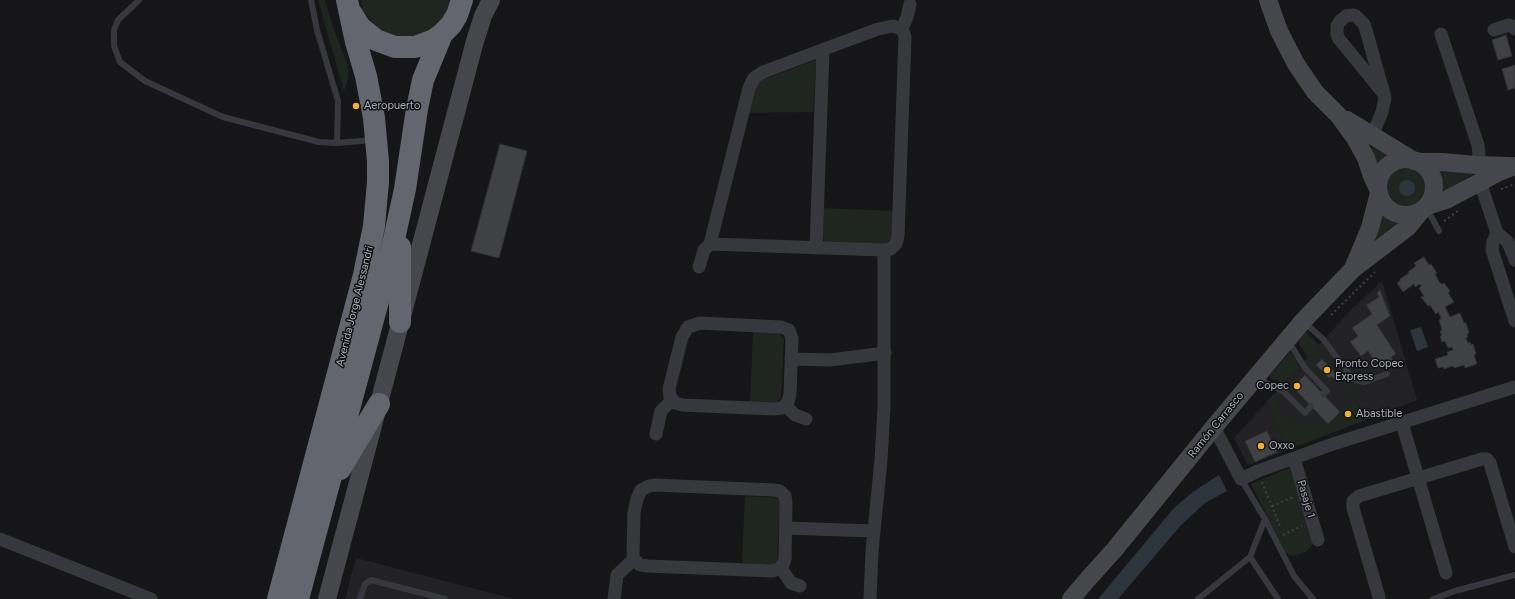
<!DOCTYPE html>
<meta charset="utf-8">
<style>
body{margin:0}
canvas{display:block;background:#161618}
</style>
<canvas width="1515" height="599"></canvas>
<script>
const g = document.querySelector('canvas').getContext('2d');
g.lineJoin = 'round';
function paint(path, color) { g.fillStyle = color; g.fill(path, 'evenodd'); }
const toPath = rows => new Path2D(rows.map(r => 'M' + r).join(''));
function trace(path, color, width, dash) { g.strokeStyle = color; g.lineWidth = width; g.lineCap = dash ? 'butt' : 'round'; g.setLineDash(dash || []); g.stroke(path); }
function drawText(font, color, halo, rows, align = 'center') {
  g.font = font + ' Figtree,sans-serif'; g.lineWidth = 3; g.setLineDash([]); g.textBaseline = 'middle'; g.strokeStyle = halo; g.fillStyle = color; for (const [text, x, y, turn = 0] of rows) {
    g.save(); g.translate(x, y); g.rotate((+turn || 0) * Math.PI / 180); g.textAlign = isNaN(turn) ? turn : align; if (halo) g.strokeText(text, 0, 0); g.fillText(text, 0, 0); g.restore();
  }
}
const built = toPath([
 [1382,281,1417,400,1248,465,1234,438,1350,311],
 [356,558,514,599,345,599]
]);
const green = toPath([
 [318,0,325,0,334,30,348,66,348,78,344,91],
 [361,0,452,0,447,14,437,26,425,34,411,37,396,36,382,31,371,21,363,9],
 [816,60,813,112,747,113,756,82],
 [1373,142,1389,155,1381,161,1378,168,1372,154],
 '1386 188a21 21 0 1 1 42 0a21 21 0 1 1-42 0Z',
 [1439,171,1473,173,1473,174,1442,195,1442,184],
 [822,208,894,211,893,244,825,242,821,235],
 [1380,212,1386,218,1400,223,1371,248],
 [1304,330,1319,345,1316,349,1341,375,1353,392,1363,421,1289,449,1267,401,1274,394,1277,408,1291,421,1325,426,1354,398,1336,380,1331,384,1314,367,1299,344,1300,336],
 [753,331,778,332,784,339,781,398,776,403,750,402],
 [1290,352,1298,361,1299,367,1284,383,1270,378,1269,376],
 [1291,467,1313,542,1312,545,1307,551,1294,556,1289,555,1285,552,1251,484],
 [745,496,780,498,777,565,742,563]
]);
const water = toPath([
 '1399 188a8 8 0 1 1 16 0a8 8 0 1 1-16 0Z',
 [1421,327,1428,347,1417,351,1410,330],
 [1219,475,1227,491,1205,503,1181,525,1118,599,1098,599,1174,508,1194,491]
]);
const building = toPath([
 [1506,35,1512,56,1498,60,1492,40,1506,35],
 [1515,65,1515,88,1508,90,1502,69,1515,65],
 [500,144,527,151,499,258,471,251,500,144],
 [1424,257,1429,265,1431,264,1437,273,1435,274,1439,282,1442,284,1444,283,1450,291,1448,293,1454,302,1445,307,1450,317,1460,313,1464,323,1466,323,1469,333,1467,334,1468,337,1466,338,1468,343,1470,342,1471,345,1473,344,1476,354,1474,355,1477,364,1465,368,1464,365,1454,368,1453,366,1444,369,1443,367,1438,368,1435,359,1448,355,1447,352,1453,350,1452,347,1448,348,1445,341,1442,342,1440,336,1442,336,1440,331,1442,330,1439,320,1441,319,1440,315,1438,312,1436,314,1430,305,1428,306,1421,297,1424,296,1419,288,1421,286,1420,284,1415,287,1414,284,1403,292,1397,283,1401,280,1400,279,1409,273,1408,272,1416,266,1414,263,1424,257],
 [1380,290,1390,316,1377,325,1396,354,1391,357,1393,361,1386,365,1384,362,1378,366,1368,351,1361,356,1350,342,1358,336,1352,328,1372,314,1366,305,1379,297,1377,293,1380,290],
 [1322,359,1337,375,1334,379,1331,376,1329,378,1316,365,1322,359],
 [1305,375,1340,412,1328,424,1293,387,1305,375],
 [1267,431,1277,452,1255,462,1245,441,1267,431]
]);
const path = toPath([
 [1501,189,1515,184],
 [1444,221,1458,211],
 [1331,315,1375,272],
 [1262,482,1280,526],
 [1272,506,1293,497],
 [1283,535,1302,526]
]);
const lane = toPath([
 [139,0,118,20,114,30,114,46,120,62,145,81,223,117,319,142,337,143,373,140],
 [311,0,317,30,338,101,337,143],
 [1426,209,1432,218,1439,231],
 [1304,322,1323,339,1353,379,1364,382,1387,374],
 [1289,342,1305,368,1327,391,1323,394],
 [1258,379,1283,391,1305,413,1311,406],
 [1241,479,1265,519,1294,576,1313,599],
 [1250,557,1278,599],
 [360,599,365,584,371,580,445,599],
 [1198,599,1250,557,1265,519],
 [1433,599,1455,591,1515,575]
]);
const street = toPath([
 [902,29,907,17,910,4],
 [1494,30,1509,25,1512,26,1515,29],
 [1441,34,1478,145,1479,154,1477,165],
 [1372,136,1382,112,1385,98,1384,94,1366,30,1364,24,1356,16,1353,15,1346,16,1340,21,1337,26,1337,34,1339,39,1384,94],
 [1480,182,1497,233,1508,242,1515,260],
 [1497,233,1493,242,1492,250,1515,321],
 [816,248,823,50],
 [699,267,704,250,710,244,749,88,754,78,763,72,878,29,893,26,902,29,905,37,898,236,896,244,891,249,884,250,710,244],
 [700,323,781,327,789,330,792,339,790,394,788,402,782,408,774,409,683,405,675,403,670,396,669,389,682,337,688,327,700,323],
 [791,359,830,360,885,353],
 [785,405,795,415,806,419],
 [1402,423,1446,573],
 [1214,427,1241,479,1258,471,1333,444,1515,387],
 [656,434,661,411,672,400],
 [1294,458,1318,540],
 [654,485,774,490,780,491,785,496,786,502,785,559,783,565,778,569,773,571,648,566,640,565,634,559,633,555,634,512,637,499,641,490,649,486,654,485],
 [786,528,873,531],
 [0,539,151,599],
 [781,568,791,583,800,586],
 [1379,597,1353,508,1353,501,1359,496,1482,459,1487,459,1490,463,1515,547],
 [614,599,617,575,634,559],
 [870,599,872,551,881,460,884,407,884,250]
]);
const secondary = toPath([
 [1268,0,1279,31,1296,64,1315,92,1339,116,1355,138,1366,158,1372,176,1378,189],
 [1347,120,1414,161],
 '1378 187a28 28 0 1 1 56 0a28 28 0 1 1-56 0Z',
 [1419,162,1441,162,1477,165,1510,166],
 [1427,206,1446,200,1499,172,1515,166],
 [1354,266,1370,228,1379,193],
 [327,599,475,41,483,16,491,0],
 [1071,599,1088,579,1115,549,1214,427,1303,321,1353,269,1408,227,1421,211]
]);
const highway = toPath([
 [352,14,360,27,376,40,395,47,415,47,434,40,442,34,451,25,457,15,462,0],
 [400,247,400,322],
 [340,469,379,404],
 [278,599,364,275,374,226,378,182,378,161,374,118,366,76,356,42,347,0],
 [298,599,391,253,405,189,417,109,423,80,442,34]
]);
const markers = [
 [356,106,4,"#f2b134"],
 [1327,370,4,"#f2b134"],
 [1297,386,4,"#f2b134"],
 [1348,414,4,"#f2b134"],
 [1261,446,4,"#f2b134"]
];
const poiNames = [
 ["Aeropuerto",364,106],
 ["Pronto Copec",1335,364],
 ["Express",1335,377],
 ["Copec",1289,386,"right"],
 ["Abastible",1356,414],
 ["Oxxo",1269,446]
];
const streetNames = [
 ["Avenida Jorge Alessandri",355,306,-76],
 ["Ramón Carrasco",1216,425,-51],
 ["Pasaje 1",1306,499,74]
];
paint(built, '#222225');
paint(green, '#1e261f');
paint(water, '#2c353c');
paint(building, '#404145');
trace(building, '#303034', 1);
trace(path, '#3d3f44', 2, [2, 3]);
trace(lane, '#37383d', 6);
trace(street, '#37383d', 13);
trace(secondary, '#45474d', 18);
trace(highway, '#63666e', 22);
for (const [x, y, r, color] of markers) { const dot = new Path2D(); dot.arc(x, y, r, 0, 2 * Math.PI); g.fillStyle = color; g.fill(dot); trace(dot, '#111113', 1.5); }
drawText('11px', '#a8adb8', '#111113', poiNames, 'left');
drawText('11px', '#a8adb8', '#111113', streetNames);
</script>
